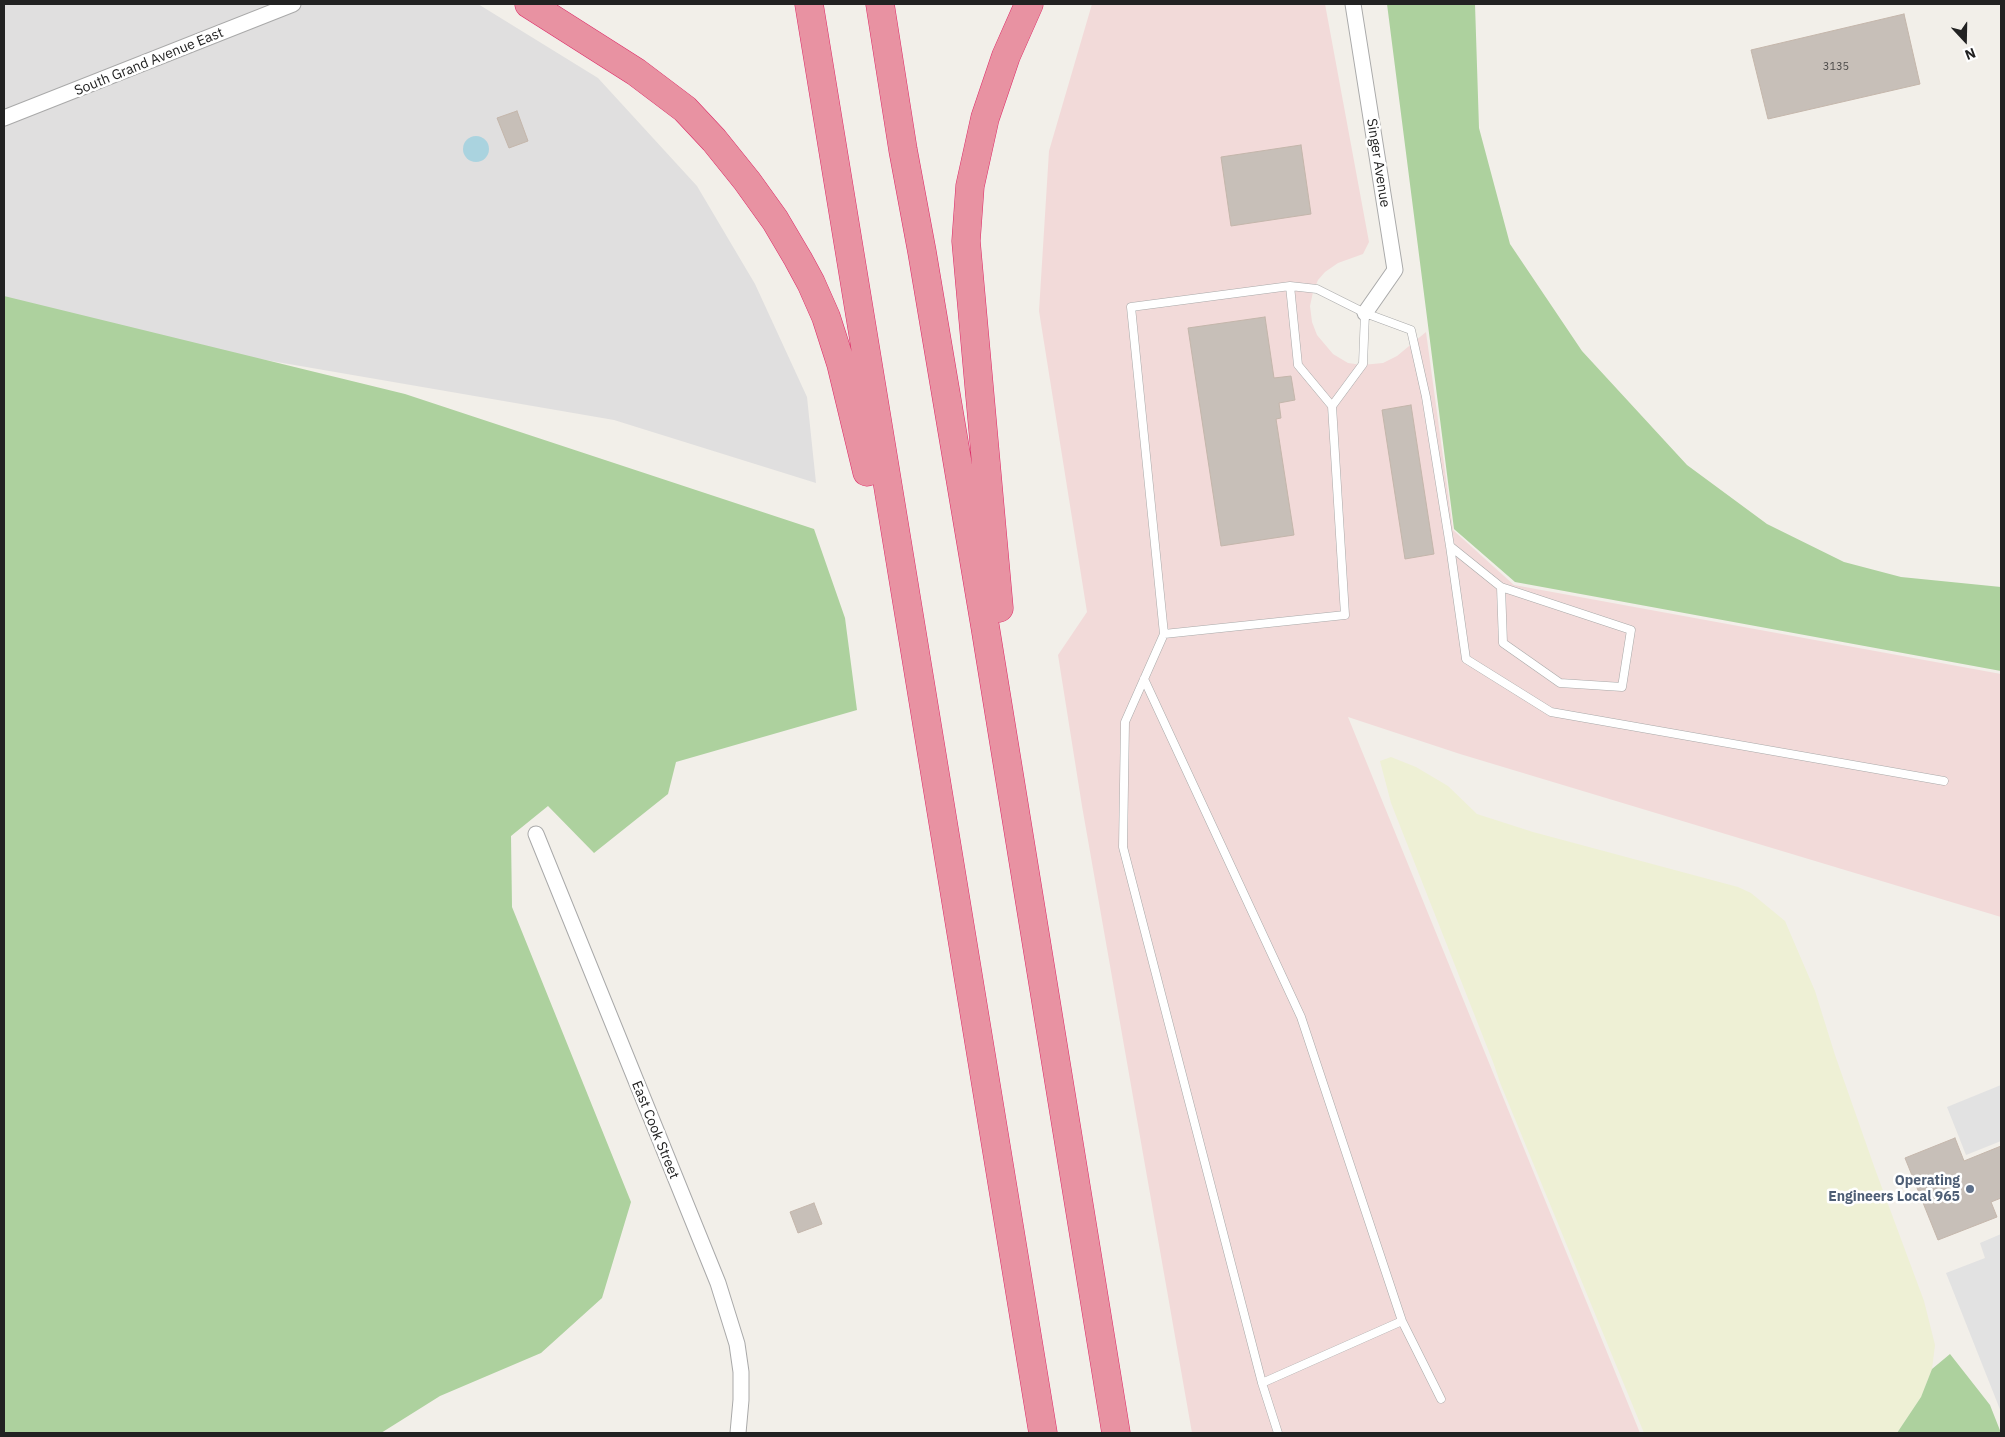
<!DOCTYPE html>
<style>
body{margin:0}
#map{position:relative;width:2005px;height:1437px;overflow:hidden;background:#f2efe9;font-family:"IBM Plex Sans",sans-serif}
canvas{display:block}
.frame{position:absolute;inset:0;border:5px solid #222;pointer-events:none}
.north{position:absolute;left:1940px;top:15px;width:50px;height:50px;-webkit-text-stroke:4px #fff;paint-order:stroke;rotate:159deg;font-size:14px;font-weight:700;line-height:20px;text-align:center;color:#222}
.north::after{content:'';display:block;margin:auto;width:18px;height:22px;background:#222;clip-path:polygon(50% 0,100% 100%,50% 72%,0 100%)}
</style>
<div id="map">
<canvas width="2005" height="1437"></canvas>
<div class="frame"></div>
<div class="north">N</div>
</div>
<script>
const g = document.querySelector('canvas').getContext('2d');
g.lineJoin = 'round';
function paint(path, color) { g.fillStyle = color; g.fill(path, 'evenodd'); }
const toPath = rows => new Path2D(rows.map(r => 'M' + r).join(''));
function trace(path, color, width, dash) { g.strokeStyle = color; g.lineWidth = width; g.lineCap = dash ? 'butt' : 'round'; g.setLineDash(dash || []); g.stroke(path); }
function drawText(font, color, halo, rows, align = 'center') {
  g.font = font + ' "IBM Plex Sans",sans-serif'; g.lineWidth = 5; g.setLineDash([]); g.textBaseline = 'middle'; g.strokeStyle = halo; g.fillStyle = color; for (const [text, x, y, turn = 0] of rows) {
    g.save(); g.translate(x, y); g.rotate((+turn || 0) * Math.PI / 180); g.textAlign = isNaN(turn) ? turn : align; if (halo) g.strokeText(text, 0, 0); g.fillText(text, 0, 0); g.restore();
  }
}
const residential = toPath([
 [4,4,478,4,598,78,697,186,755,284,807,397,816,483,614,420,4,315]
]);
const commercial = toPath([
 [1092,4,1325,4,1369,242,1363,254,1338,263,1325,272,1318,280,1313,292,1310,306,1312,322,1317,335,1333,354,1348,363,1362,365,1383,363,1397,356,1426,332,1453,530,1514,585,2001,674,2001,917,1460,754,1348,717,1640,1433,1192,1433,1082,806,1058,655,1087,612,1039,311,1049,151]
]);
const farmland = toPath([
 [1391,757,1416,767,1448,786,1477,814,1533,832,1738,887,1751,893,1785,921,1815,991,1835,1055,1875,1169,1924,1301,1935,1345,1932,1369,1921,1397,1897,1433,1644,1433,1501,1085,1493,1062,1391,803,1380,761]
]);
const forest = toPath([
 [1387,4,1475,4,1479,128,1510,244,1582,351,1687,465,1767,524,1844,562,1901,577,2001,587,2001,671,1515,582,1454,529],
 [4,296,405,394,814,529,845,618,857,710,676,762,668,794,594,853,548,806,511,836,512,907,631,1202,602,1298,541,1353,440,1396,381,1433,4,1433],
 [1950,1354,1990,1405,2001,1433,1897,1433,1921,1397,1932,1369]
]);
const parking = toPath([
 [2001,1085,2001,1141,1966,1155,1947,1107],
 [2001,1234,2001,1412,1946,1273,1985,1258,1980,1243]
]);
const water = toPath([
 '463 149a13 13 0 1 1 26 0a13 13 0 1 1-26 0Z'
]);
const building = toPath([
 [1904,14,1920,84,1768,119,1751,50,1904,14],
 [517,111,528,141,509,148,497,118,517,111],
 [1301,145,1311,214,1231,226,1221,157,1301,145],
 [1265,317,1274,378,1291,376,1295,400,1279,403,1281,418,1276,419,1294,535,1221,546,1188,328,1265,317],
 [1411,405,1434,554,1405,559,1382,410,1411,405],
 [1955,1138,1964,1161,2001,1146,2001,1198,1991,1202,1997,1217,1938,1240,1905,1158,1955,1138],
 [814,1203,822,1224,798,1233,790,1212,814,1203]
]);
const lane = toPath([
 [1290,286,1298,365,1332,406],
 [1365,313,1363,364,1332,406,1345,615,1164,634,1131,307,1290,286,1317,289,1365,313,1411,330,1426,397,1450,546,1501,587,1631,630,1622,687,1560,683,1503,643,1501,587],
 [1450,546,1466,659,1551,712,1944,781],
 [1164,634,1125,722,1123,847,1262,1383,1278,1433],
 [1144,679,1301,1017,1402,1321,1262,1383],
 [1402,1321,1441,1399]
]);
const street = toPath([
 [1353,4,1395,270,1365,313],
 [4,118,293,4],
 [536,834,718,1283,737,1344,741,1372,741,1400,738,1433]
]);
const highway = toPath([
 [529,4,636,72,685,109,714,140,747,181,775,220,798,259,811,283,826,317,841,364,867,472],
 [809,4,1043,1433],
 [880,4,903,150,922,252,985,626,1116,1433],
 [999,608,966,241,970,186,985,118,1006,56,1029,4]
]);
const markers = [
 [1970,1189,5,"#5c6f8a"]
];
const numberNames = [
 ["3135",1836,67]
];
const streetNames = [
 ["South Grand Avenue East",149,62,-22],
 ["Singer Avenue",1378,163,81],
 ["East Cook Street",655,1130,68]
];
const serviceNames = [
 ["Operating",1960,1181],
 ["Engineers Local 965",1960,1197]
];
paint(residential, '#e0dfdf');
paint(commercial, '#f2dad9');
paint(farmland, '#eef0d5');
paint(forest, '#add19e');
paint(parking, '#e2e2e2');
paint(water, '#aad3df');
paint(building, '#c7bfb8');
trace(building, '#c4b6ab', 1);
trace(lane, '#a9a9a9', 9);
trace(street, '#a9a9a9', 17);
trace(highway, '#dc2a67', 29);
trace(lane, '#fff', 8);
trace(street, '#fff', 15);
trace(highway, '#e892a2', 28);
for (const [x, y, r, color] of markers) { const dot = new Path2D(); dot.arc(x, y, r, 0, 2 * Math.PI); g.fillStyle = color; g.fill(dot); trace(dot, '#fff', 2); }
drawText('11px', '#4b4948', null, numberNames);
drawText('14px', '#222', '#fff', streetNames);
drawText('bold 14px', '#4e5e75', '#fff', serviceNames, 'right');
</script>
